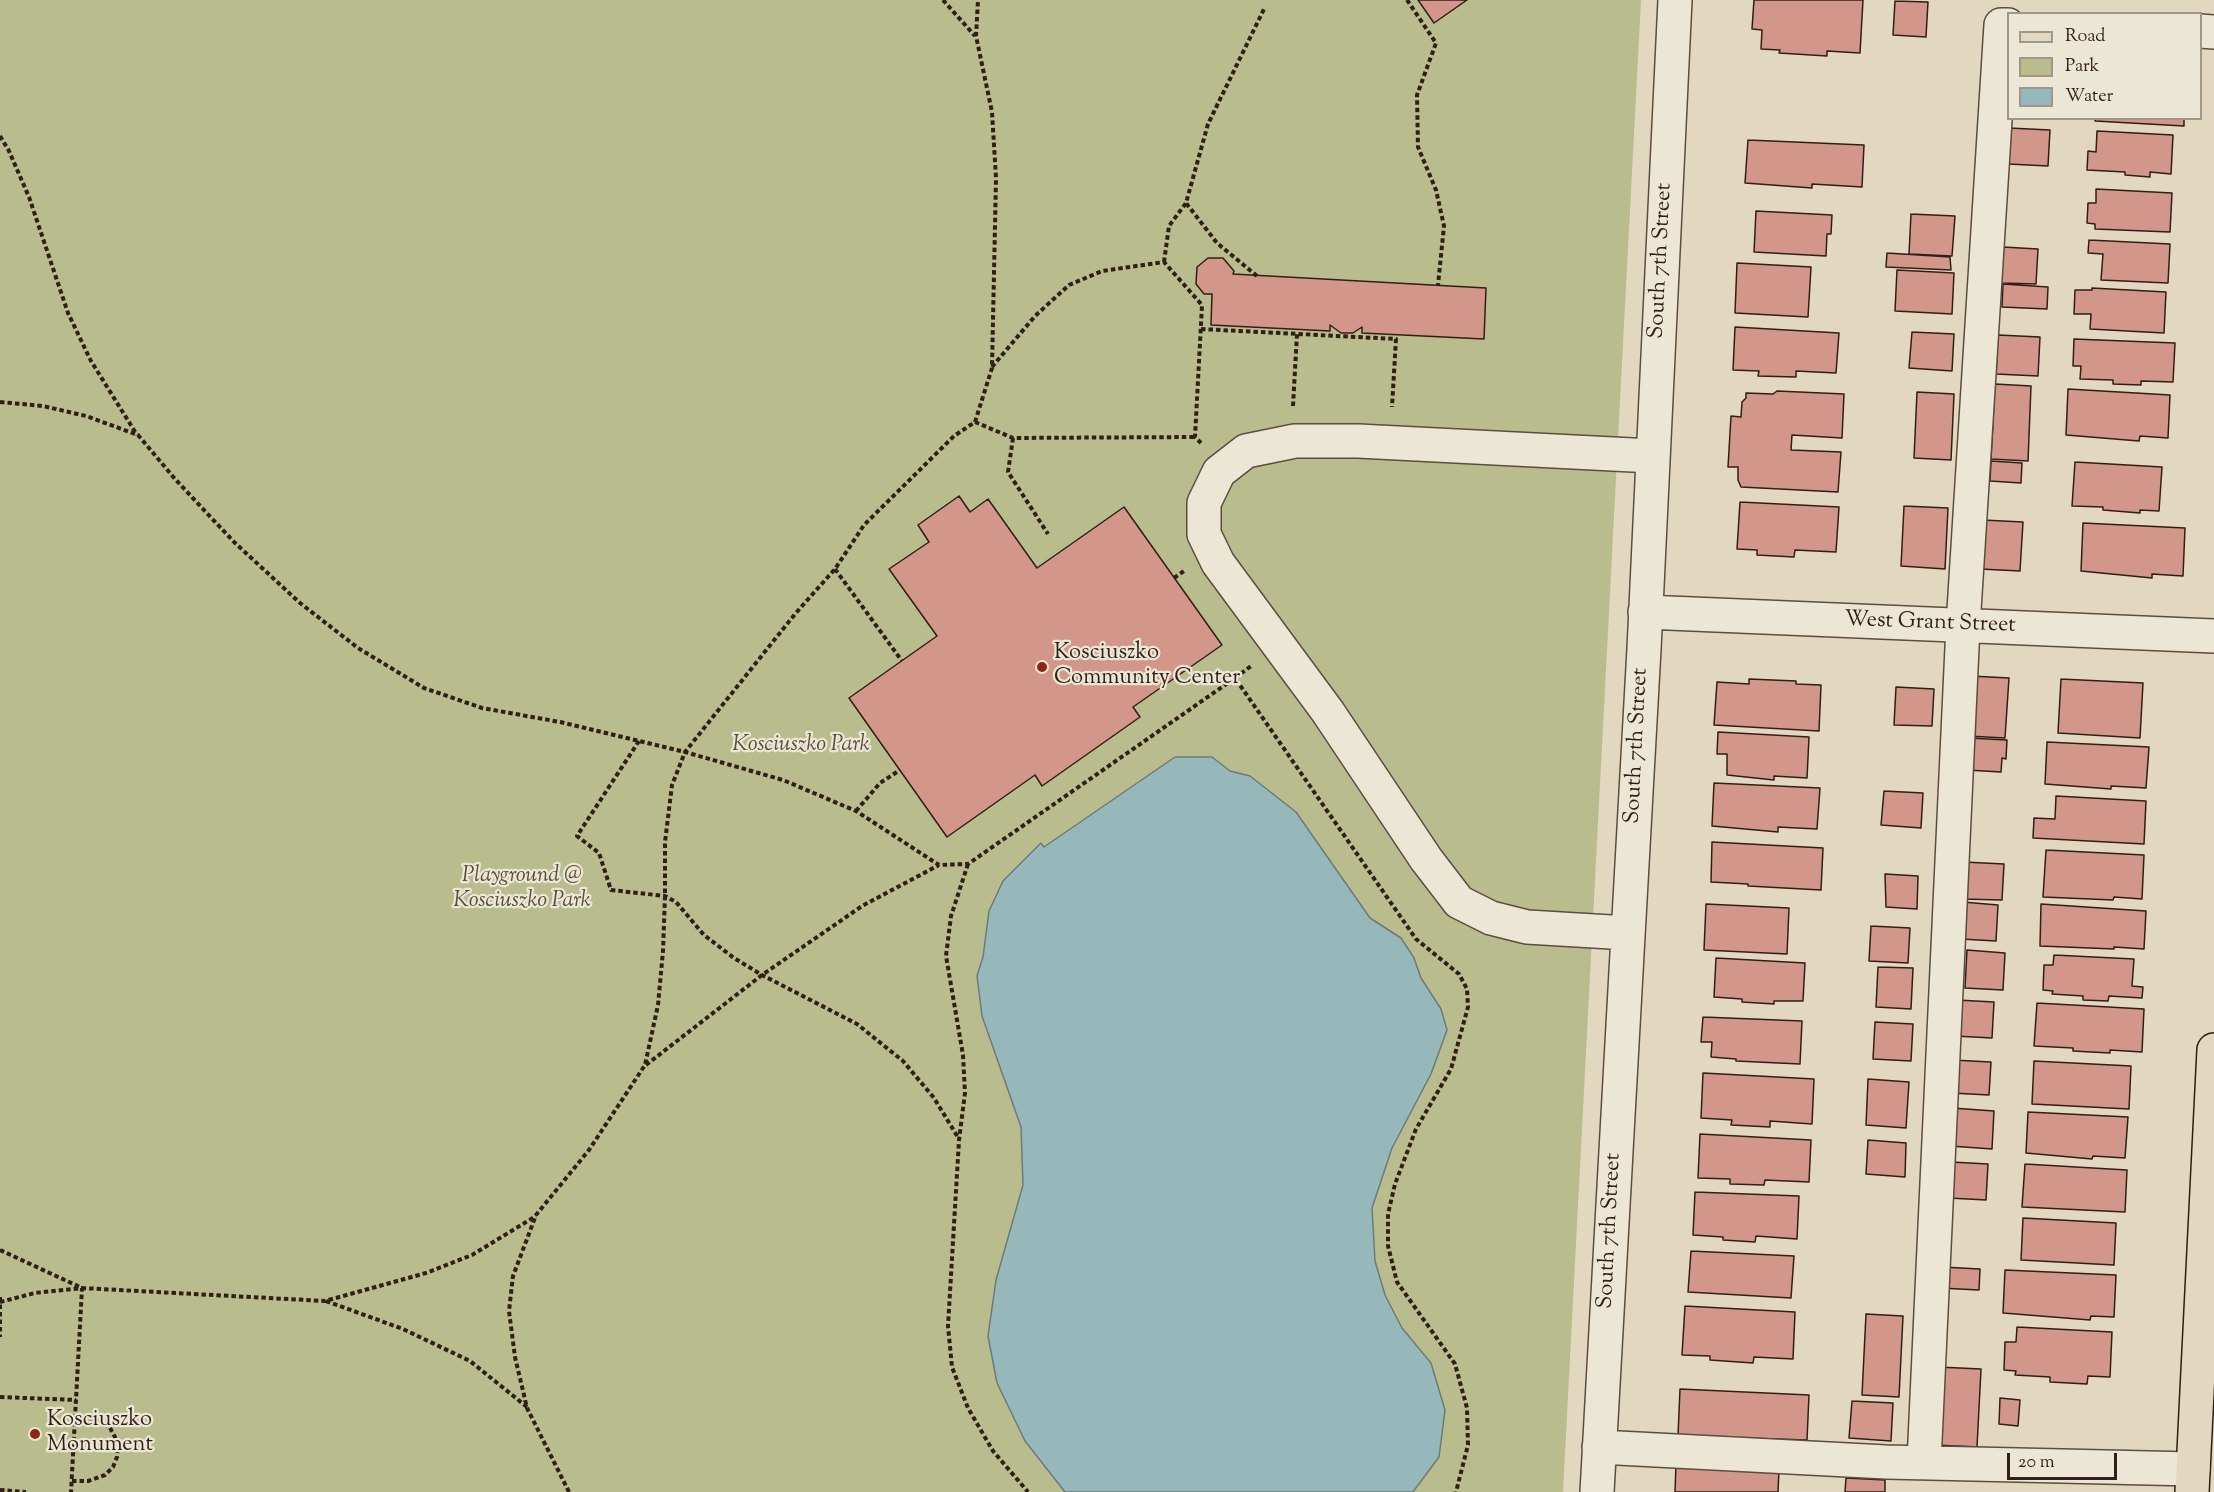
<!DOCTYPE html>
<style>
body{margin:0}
#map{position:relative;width:2214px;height:1492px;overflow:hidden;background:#e2d8bf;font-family:"Sorts Mill Goudy",serif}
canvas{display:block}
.legend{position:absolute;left:2007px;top:12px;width:195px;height:108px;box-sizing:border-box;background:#ece6d5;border:2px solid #a19689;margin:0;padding:8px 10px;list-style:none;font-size:18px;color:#311e16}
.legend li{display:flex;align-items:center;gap:12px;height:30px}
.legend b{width:30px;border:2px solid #a19689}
.scale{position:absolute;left:2007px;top:1453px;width:110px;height:27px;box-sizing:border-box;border:3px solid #311e16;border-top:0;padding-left:8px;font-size:18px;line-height:21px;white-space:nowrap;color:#311e16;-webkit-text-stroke:4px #ece6d5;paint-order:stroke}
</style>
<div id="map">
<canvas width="2214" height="1492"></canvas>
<ul class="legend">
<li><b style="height:8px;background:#e2d8bf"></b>Road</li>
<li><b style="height:16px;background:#b9bd8e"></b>Park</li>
<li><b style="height:16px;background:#97b8ba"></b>Water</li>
</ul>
<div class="scale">20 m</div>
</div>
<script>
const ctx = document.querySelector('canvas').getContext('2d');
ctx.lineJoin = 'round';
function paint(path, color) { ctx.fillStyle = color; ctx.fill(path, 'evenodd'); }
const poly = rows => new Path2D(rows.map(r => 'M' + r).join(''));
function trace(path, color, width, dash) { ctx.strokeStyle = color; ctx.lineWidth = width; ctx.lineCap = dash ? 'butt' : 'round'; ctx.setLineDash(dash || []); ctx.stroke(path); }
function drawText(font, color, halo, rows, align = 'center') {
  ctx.font = font + ' "Sorts Mill Goudy",serif'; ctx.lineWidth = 4.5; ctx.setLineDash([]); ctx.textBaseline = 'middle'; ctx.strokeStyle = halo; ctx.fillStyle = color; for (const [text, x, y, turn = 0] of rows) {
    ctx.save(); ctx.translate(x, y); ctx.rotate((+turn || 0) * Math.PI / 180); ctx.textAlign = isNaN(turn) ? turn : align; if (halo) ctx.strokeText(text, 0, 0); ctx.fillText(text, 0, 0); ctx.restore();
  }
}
paint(poly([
 [0,0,1641,0,1563,1492,0,1492]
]), '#b9bd8e');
const water = poly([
 [1175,757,1212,757,1230,771,1250,776,1296,812,1370,918,1401,938,1414,958,1421,978,1441,1009,1447,1030,1431,1074,1392,1148,1372,1208,1375,1261,1385,1295,1402,1328,1431,1363,1445,1410,1439,1457,1413,1492,1065,1492,1025,1441,997,1383,988,1336,996,1280,1023,1185,1021,1127,982,1016,977,976,983,957,989,911,1003,881,1041,843,1044,847,1175,757]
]);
paint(water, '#97b8ba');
trace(water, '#6e7a78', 1.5);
const building = poly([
 [1418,0,1467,0,1434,23,1418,0],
 [1754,0,1863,0,1860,53,1827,51,1827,56,1779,53,1780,50,1761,49,1762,30,1752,29,1754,0],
 [1895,1,1928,2,1926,37,1893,35,1895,1],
 [2096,118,2184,118,2184,126,2095,121,2096,118],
 [2009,128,2050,130,2048,166,2008,164,2009,128],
 [2097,131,2173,135,2171,174,2150,172,2150,177,2125,175,2125,172,2087,170,2088,151,2096,152,2097,131],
 [1748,140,1864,145,1862,187,1812,184,1812,188,1745,183,1748,140],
 [2096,189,2172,193,2170,232,2095,229,2095,224,2087,223,2088,203,2096,203,2096,189],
 [1756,211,1832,215,1831,234,1827,234,1826,256,1754,252,1756,211],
 [1911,214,1955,216,1952,256,1909,254,1911,214],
 [2089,240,2170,244,2168,283,2101,280,2103,254,2088,253,2089,240],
 [2003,247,2038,249,2036,284,2001,283,2003,247],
 [1887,253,1950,257,1951,270,1886,267,1887,253],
 [1208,258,1223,258,1234,271,1233,274,1486,288,1484,339,1362,333,1362,327,1353,333,1341,333,1330,325,1330,331,1211,325,1212,294,1204,294,1196,284,1197,267,1208,258],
 [1737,263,1811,267,1808,317,1735,313,1737,263],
 [1897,270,1954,273,1952,314,1895,311,1897,270],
 [2003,284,2048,287,2047,309,2002,307,2003,284],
 [2092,288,2166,292,2164,333,2090,329,2091,314,2074,314,2075,290,2092,290,2092,288],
 [1735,327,1839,333,1836,373,1796,371,1796,377,1758,376,1759,371,1733,370,1735,327],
 [1912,332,1954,334,1952,371,1909,368,1912,332],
 [1998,335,2040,337,2038,376,1996,374,1998,335],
 [2074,339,2175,343,2173,382,2141,381,2141,385,2113,384,2113,380,2080,379,2081,366,2073,366,2074,339],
 [1995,384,2031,386,2028,461,1991,459,1995,384],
 [2068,389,2170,395,2168,438,2140,436,2139,441,2066,435,2068,389],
 [1777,391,1844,394,1842,438,1792,435,1791,450,1841,452,1838,492,1741,487,1738,480,1738,467,1728,467,1731,416,1741,417,1742,402,1746,398,1746,393,1773,394,1777,391],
 [1917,392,1954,394,1951,460,1914,458,1917,392],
 [1991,461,2022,463,2021,483,1990,481,1991,461],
 [2075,462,2162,467,2159,511,2140,510,2140,513,2103,510,2103,507,2072,506,2075,462],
 [959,496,970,512,988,499,1037,568,1124,507,1222,645,1133,707,1140,717,1042,786,1035,775,947,837,849,698,937,636,889,569,929,542,918,525,959,496],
 [1740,502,1839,507,1836,552,1795,550,1794,557,1757,555,1757,550,1737,549,1740,502],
 [1904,506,1948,508,1945,569,1901,566,1904,506],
 [1983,520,2023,522,2020,571,1980,569,1983,520],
 [2083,523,2185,528,2183,576,2152,574,2152,578,2081,571,2083,523],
 [1971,676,2009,678,2005,738,1967,736,1971,676],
 [1749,679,1796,681,1796,684,1821,685,1819,731,1714,725,1717,682,1749,684,1749,679],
 [2061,679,2143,683,2140,738,2058,733,2061,679],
 [1896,687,1934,689,1932,726,1894,725,1896,687],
 [1718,732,1809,737,1807,778,1774,776,1774,780,1727,775,1727,754,1717,754,1718,732],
 [1969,738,2007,740,2006,759,2002,758,2001,772,1967,770,1969,738],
 [2047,742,2149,747,2146,788,2111,786,2111,789,2045,784,2047,742],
 [1714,783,1820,788,1817,829,1778,827,1778,832,1712,826,1714,783],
 [1884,791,1923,793,1921,828,1881,825,1884,791],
 [2056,796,2146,801,2144,844,2033,838,2034,818,2055,819,2056,796],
 [1712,842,1823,848,1821,890,1748,886,1748,884,1711,882,1712,842],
 [2046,850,2144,855,2142,899,2114,897,2113,900,2043,897,2046,850],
 [1964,862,2004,864,2002,900,1962,899,1964,862],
 [1885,874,1918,876,1917,909,1886,907,1885,874],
 [1963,902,1998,905,1996,941,1961,939,1963,902],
 [1706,904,1789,908,1787,954,1704,950,1706,904],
 [2041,904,2146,911,2144,949,2114,947,2114,949,2040,946,2041,904],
 [1871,926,1910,928,1908,963,1869,961,1871,926],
 [1967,950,2005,953,2003,990,1965,988,1967,950],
 [2054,955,2134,959,2132,986,2143,987,2142,998,2109,996,2108,1001,2083,1000,2083,996,2052,994,2053,991,2043,990,2044,965,2053,965,2054,955],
 [1716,958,1805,963,1803,1001,1774,1001,1774,1004,1742,1002,1742,999,1714,997,1716,958],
 [1878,967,1913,968,1911,1009,1876,1007,1878,967],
 [1957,1000,1994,1002,1992,1038,1955,1036,1957,1000],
 [2037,1003,2144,1009,2142,1052,2110,1050,2110,1053,2073,1051,2073,1048,2034,1046,2037,1003],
 [1703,1017,1802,1021,1800,1064,1736,1061,1736,1059,1711,1057,1712,1042,1701,1042,1703,1017],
 [1875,1022,1913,1024,1911,1061,1873,1059,1875,1022],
 [1952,1060,1991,1062,1989,1095,1951,1093,1952,1060],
 [2034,1061,2131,1066,2129,1109,2032,1104,2034,1061],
 [1703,1073,1814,1079,1812,1124,1770,1121,1770,1127,1731,1125,1732,1120,1701,1118,1703,1073],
 [1868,1079,1909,1082,1906,1128,1866,1125,1868,1079],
 [1952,1108,1994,1111,1992,1149,1950,1146,1952,1108],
 [2028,1112,2128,1117,2125,1158,2093,1156,2092,1159,2026,1153,2028,1112],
 [1700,1134,1811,1140,1809,1182,1765,1180,1764,1185,1730,1184,1730,1179,1698,1178,1700,1134],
 [1868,1140,1906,1143,1905,1177,1866,1174,1868,1140],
 [1951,1162,1988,1164,1986,1200,1949,1198,1951,1162],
 [2025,1164,2127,1170,2125,1212,2022,1207,2025,1164],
 [1695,1192,1799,1196,1797,1239,1756,1236,1755,1242,1723,1240,1723,1237,1693,1235,1695,1192],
 [2023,1218,2116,1223,2114,1265,2021,1260,2023,1218],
 [1691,1251,1794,1256,1791,1298,1688,1292,1691,1251],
 [1942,1267,1980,1269,1979,1290,1940,1288,1942,1267],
 [2005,1270,2116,1275,2114,1317,2091,1316,2090,1320,2003,1313,2005,1270],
 [1685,1306,1795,1312,1793,1359,1754,1357,1753,1363,1710,1360,1710,1356,1682,1355,1685,1306],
 [1866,1314,1903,1316,1899,1397,1862,1395,1866,1314],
 [2017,1327,2112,1332,2110,1377,2088,1376,2087,1384,2050,1382,2050,1377,2015,1375,2016,1371,2004,1370,2005,1342,2016,1342,2017,1327],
 [1938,1367,1981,1369,1977,1447,1934,1445,1938,1367],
 [1680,1389,1809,1395,1807,1440,1744,1438,1743,1443,1678,1436,1680,1389],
 [2000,1398,2020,1400,2018,1426,1999,1424,2000,1398],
 [1852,1401,1893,1403,1891,1441,1849,1438,1852,1401],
 [1676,1464,1779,1469,1778,1492,1675,1492,1676,1464],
 [1846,1478,1885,1480,1885,1492,1845,1492,1846,1478]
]);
paint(building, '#d2968a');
trace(building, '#311e16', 1.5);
const minor = poly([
 [2200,31,2214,32],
 [1645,612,2214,636],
 [1628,933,1527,927,1491,918,1459,902,1426,859,1328,712,1218,563,1204,534,1204,503,1219,472,1246,451,1295,441,1358,441,1652,456],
 [1599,1447,1886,1462,2193,1469],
 [1924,1462,1963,626,2001,25,2008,25],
 [1597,1492,1644,649,1675,0]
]);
const major = poly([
 [2192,1492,2214,1050]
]);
trace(minor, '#5d4c40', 36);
trace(major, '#311e16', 36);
trace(poly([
 [943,0,975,36],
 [1407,0,1436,43,1417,95,1418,147,1436,190,1444,226,1438,285],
 [0,136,9,151,29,197,68,313,91,361,137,435],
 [1164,262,1169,226,1186,203],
 [1257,276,1217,243,1186,203,1208,124,1264,9],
 [1201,329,1396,339,1392,407],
 [992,367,1035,316,1069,285,1102,271,1164,262,1202,305,1195,437,1201,443],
 [0,402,43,406,86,416,138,435,175,479,234,542,300,603,358,648,424,688,482,708,560,722,685,752,783,780,856,811,939,865,968,864,1235,678,1416,939,1459,974,1467,989,1468,1007,1451,1069,1416,1129,1395,1184,1388,1214,1388,1246,1397,1282,1455,1364,1467,1408,1468,1445,1456,1492],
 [1293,406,1297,334],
 [975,422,1013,438,1195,437],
 [1013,438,1008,472,1048,534],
 [835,569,902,661],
 [1174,578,1184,571],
 [1235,678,1251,666],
 [639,741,577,836,599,853,611,890,665,896,676,902,704,935,734,958,762,975,857,1024,903,1061,934,1098,959,1139],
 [856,811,880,783,900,770],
 [968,864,951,916,946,956,963,1055,965,1093,959,1140,948,1326,952,1367,968,1408,993,1451,1028,1492],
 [646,1065,762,975,862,906,939,865],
 [0,1250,82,1288,325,1301,426,1273,472,1255,536,1216],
 [0,1297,0,1337],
 [326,1301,403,1329,470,1361,527,1407],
 [0,1302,35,1293,82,1288,71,1492],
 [0,1397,76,1400],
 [72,1481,88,1481,105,1475,113,1467,117,1457,118,1447,115,1437,110,1428,102,1422,90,1418,75,1417],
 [0,1490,26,1492],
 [569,1492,527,1408,515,1357,509,1311,513,1276,536,1215,589,1150,645,1065,658,1005,663,951,665,896,665,842,672,785,685,752,795,614,835,569,864,525,954,436,975,422,992,368,996,178,992,112,976,36,978,0]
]), '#311e16', 4, [4.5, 3]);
trace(minor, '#ece6d5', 33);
trace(major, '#e2d8bf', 33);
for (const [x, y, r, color] of [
 [1042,667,6,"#8f2418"],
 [35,1434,6,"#8f2418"]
]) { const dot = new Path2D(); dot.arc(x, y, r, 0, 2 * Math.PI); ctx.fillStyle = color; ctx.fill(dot); trace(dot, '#ece6d5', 2); }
drawText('22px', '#311e16', '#ece6d5', [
 ["South 7th Street",1662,261,-87],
 ["West Grant Street",1930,624,2],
 ["South 7th Street",1638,746,-87],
 ["South 7th Street",1611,1231,-87]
]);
drawText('22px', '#311e16', '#ece6d5', [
 ["Kosciuszko",1054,654],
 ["Community Center",1054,679],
 ["Kosciuszko",47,1421],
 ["Monument",47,1446]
], 'left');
drawText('italic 22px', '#5a4e3a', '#ece6d5', [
 ["Kosciuszko Park",801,746],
 ["Playground @",522,877],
 ["Kosciuszko Park",522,902]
]);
</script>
